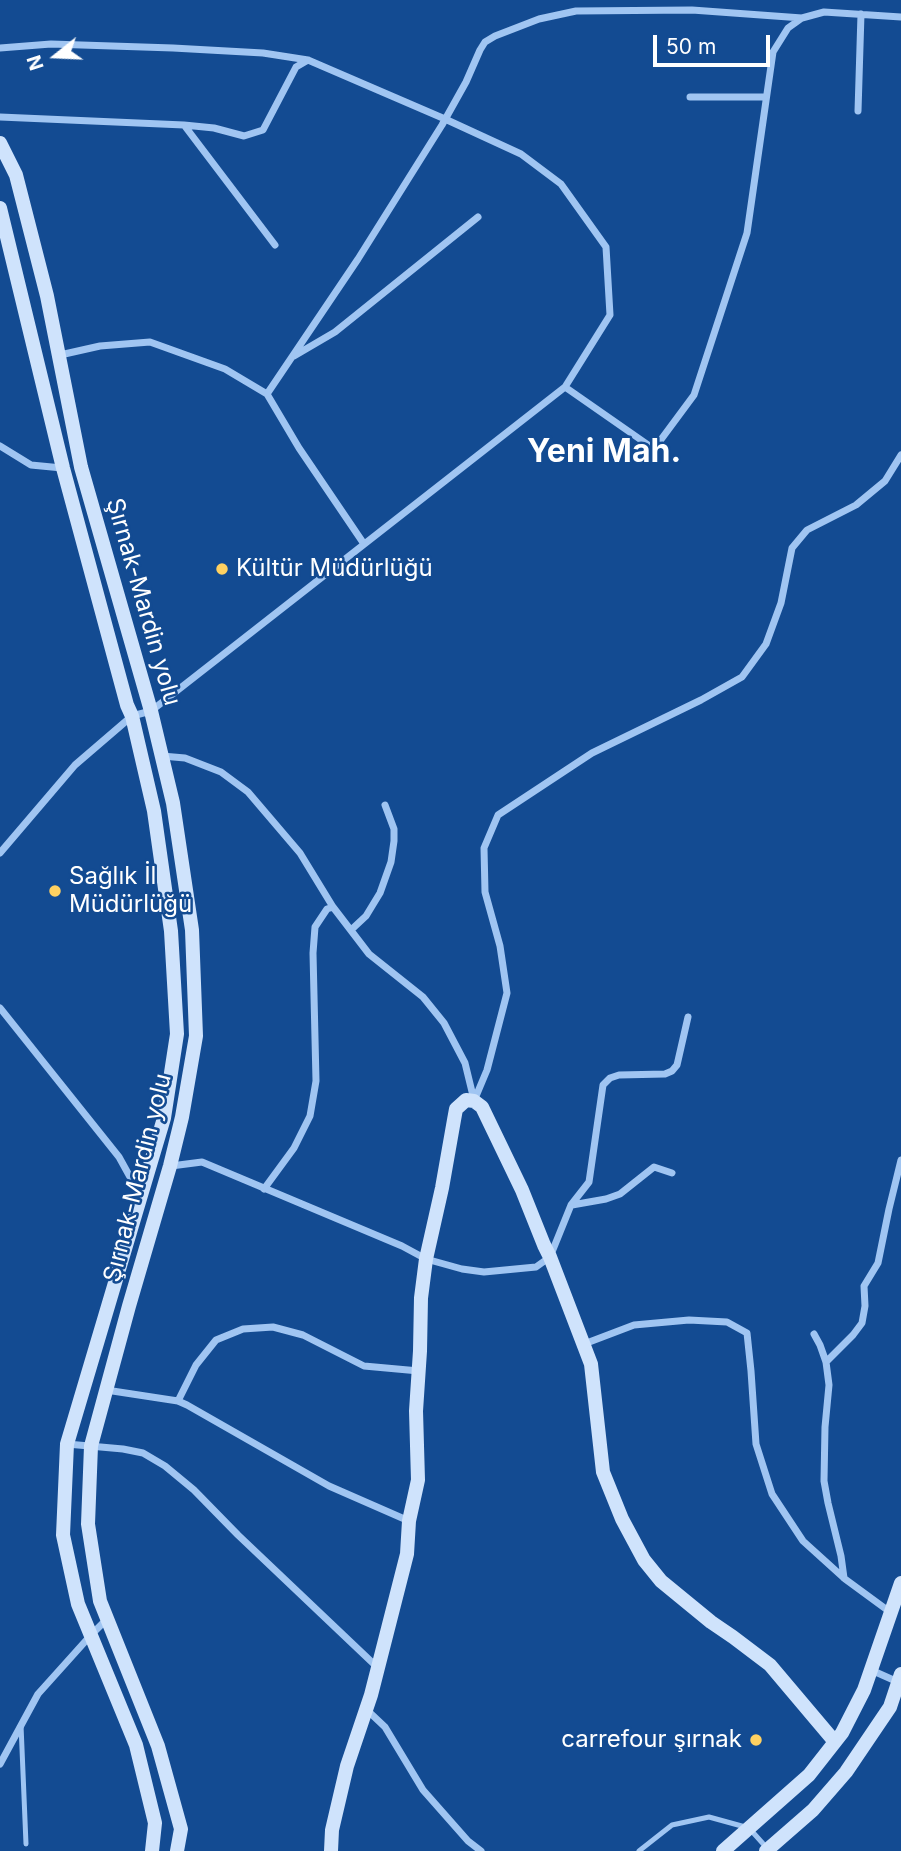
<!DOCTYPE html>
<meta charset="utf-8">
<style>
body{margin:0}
#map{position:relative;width:901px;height:1851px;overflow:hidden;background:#134b92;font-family:Inter,sans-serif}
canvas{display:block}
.north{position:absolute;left:21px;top:21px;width:70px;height:70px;-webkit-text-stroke:5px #134b92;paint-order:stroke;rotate:252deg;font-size:19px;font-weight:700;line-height:28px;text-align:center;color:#fff}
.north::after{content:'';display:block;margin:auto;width:24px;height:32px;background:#fff;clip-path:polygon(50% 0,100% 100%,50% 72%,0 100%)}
.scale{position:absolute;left:653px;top:35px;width:117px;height:32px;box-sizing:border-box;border:4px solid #fff;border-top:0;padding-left:9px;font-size:21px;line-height:24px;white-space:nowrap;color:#fff;-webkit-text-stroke:5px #134b92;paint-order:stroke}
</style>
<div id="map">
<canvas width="901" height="1851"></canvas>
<div class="north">N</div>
<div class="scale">50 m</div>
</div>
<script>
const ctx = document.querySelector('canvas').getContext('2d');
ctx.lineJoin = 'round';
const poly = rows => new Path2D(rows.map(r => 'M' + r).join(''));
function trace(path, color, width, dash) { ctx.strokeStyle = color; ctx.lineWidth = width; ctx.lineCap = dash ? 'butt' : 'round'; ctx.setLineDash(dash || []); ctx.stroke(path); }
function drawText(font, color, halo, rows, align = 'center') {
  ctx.font = font + ' Inter,sans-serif'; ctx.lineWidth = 5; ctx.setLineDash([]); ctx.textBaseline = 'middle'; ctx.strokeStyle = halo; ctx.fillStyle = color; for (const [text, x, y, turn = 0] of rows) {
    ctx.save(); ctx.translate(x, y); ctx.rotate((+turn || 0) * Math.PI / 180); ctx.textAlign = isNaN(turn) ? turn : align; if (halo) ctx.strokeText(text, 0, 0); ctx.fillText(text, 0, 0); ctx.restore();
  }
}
trace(poly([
 [21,1725,26,1844],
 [639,1851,672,1825,709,1817,749,1828,766,1847]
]), '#a0c5f2', 5);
trace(poly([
 [0,48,51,44,173,48,263,53,308,60],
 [690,97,766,97],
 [858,111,861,14],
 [0,117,184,125,275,245],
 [60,355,100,346,150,342,225,369,267,394,299,448,364,544],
 [294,356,335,332,478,217],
 [565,387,654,449,694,395,747,233,773,52,788,28,802,18,824,12,901,17],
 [267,394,358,259,442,125,466,82,480,50,485,42,495,36,539,19,576,11,692,10,802,18],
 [0,446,31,465,62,468],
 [162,756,185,758,221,772,248,792,300,853,333,907,369,954,423,997,444,1023,465,1063,474,1100],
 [0,853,75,765,132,716,151,711,565,387,610,315,606,247,561,184,521,154,445,119,308,60,296,67,263,130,244,136,214,128,184,125],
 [351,930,366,916,380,893,391,862,394,841,394,829,385,805],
 [0,1008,119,1157,140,1195],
 [474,1101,487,1070,507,993,500,946,485,892,484,848,498,815,592,753,701,700,742,677,766,644,781,603,792,548,807,530,856,505,885,481,901,455],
 [171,1166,202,1162,402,1246,426,1259,462,1269,484,1272,536,1267,550,1257,571,1205,589,1182,603,1085,610,1078,619,1075,665,1074,672,1071,677,1065,688,1017],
 [264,1189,294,1148,310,1116,316,1081,313,953,315,927,327,909,333,907],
 [572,1205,606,1199,620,1194,654,1167,672,1173],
 [814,1334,820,1345,826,1362,829,1385,825,1427,824,1481,828,1503,841,1556,844,1578],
 [584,1344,634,1325,689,1320,727,1322,747,1333,751,1371,756,1444,772,1494,803,1541,845,1579,890,1612],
 [826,1362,853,1335,862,1323,865,1306,864,1286,878,1263,889,1209,901,1160],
 [106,1390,178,1401,187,1405,329,1486,409,1521],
 [178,1401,196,1365,216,1340,243,1329,273,1327,303,1335,364,1366,419,1371],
 [67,1444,123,1449,143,1453,165,1466,194,1490,238,1535,377,1667],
 [871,1670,898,1682],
 [367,1710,385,1727,423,1790,468,1841,481,1851],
 [0,1764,38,1694,91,1635,107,1619]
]), '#a0c5f2', 7);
trace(poly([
 [0,143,16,175,47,296,81,467,151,711,173,803,192,930,196,1036,182,1117,170,1166,129,1306,91,1446,88,1524,100,1601,158,1746,181,1829,177,1851],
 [0,208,63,468,127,705,132,716,154,811,171,931,177,1034,164,1118,67,1444,63,1535,78,1604,136,1745,155,1823,152,1851],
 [331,1851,332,1830,347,1766,371,1695,407,1554,409,1521,418,1480,416,1411,420,1351,421,1298,426,1259,442,1188,454,1120,456,1109,466,1100,474,1101,482,1107,522,1190,544,1245,550,1257,591,1364,603,1472,622,1519,644,1560,661,1581,711,1622,733,1637,770,1665,835,1742],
 [723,1851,809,1775,842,1733,864,1690,901,1583],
 [766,1851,813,1810,846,1772,890,1707,901,1674]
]), '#cfe3fc', 14);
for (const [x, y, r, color] of [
 [222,569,7,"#ffd161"],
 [55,891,7,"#ffd161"],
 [756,1740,7,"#ffd161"]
]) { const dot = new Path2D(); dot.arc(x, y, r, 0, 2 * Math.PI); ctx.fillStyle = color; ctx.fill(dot); trace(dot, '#134b92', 2.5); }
drawText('24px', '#fff', '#134b92', [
 ["Kültür Müdürlüğü",236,569],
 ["Sağlık İl",69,877],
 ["Müdürlüğü",69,905],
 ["carrefour şırnak",742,1740,"right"]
], 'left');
drawText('24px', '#fff', '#134b92', [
 ["Şırnak-Mardin yolu",143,602,74],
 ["Şırnak-Mardin yolu",138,1178,-76]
]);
drawText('bold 32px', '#fff', '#134b92', [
 ["Yeni Mah.",604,452]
]);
</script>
